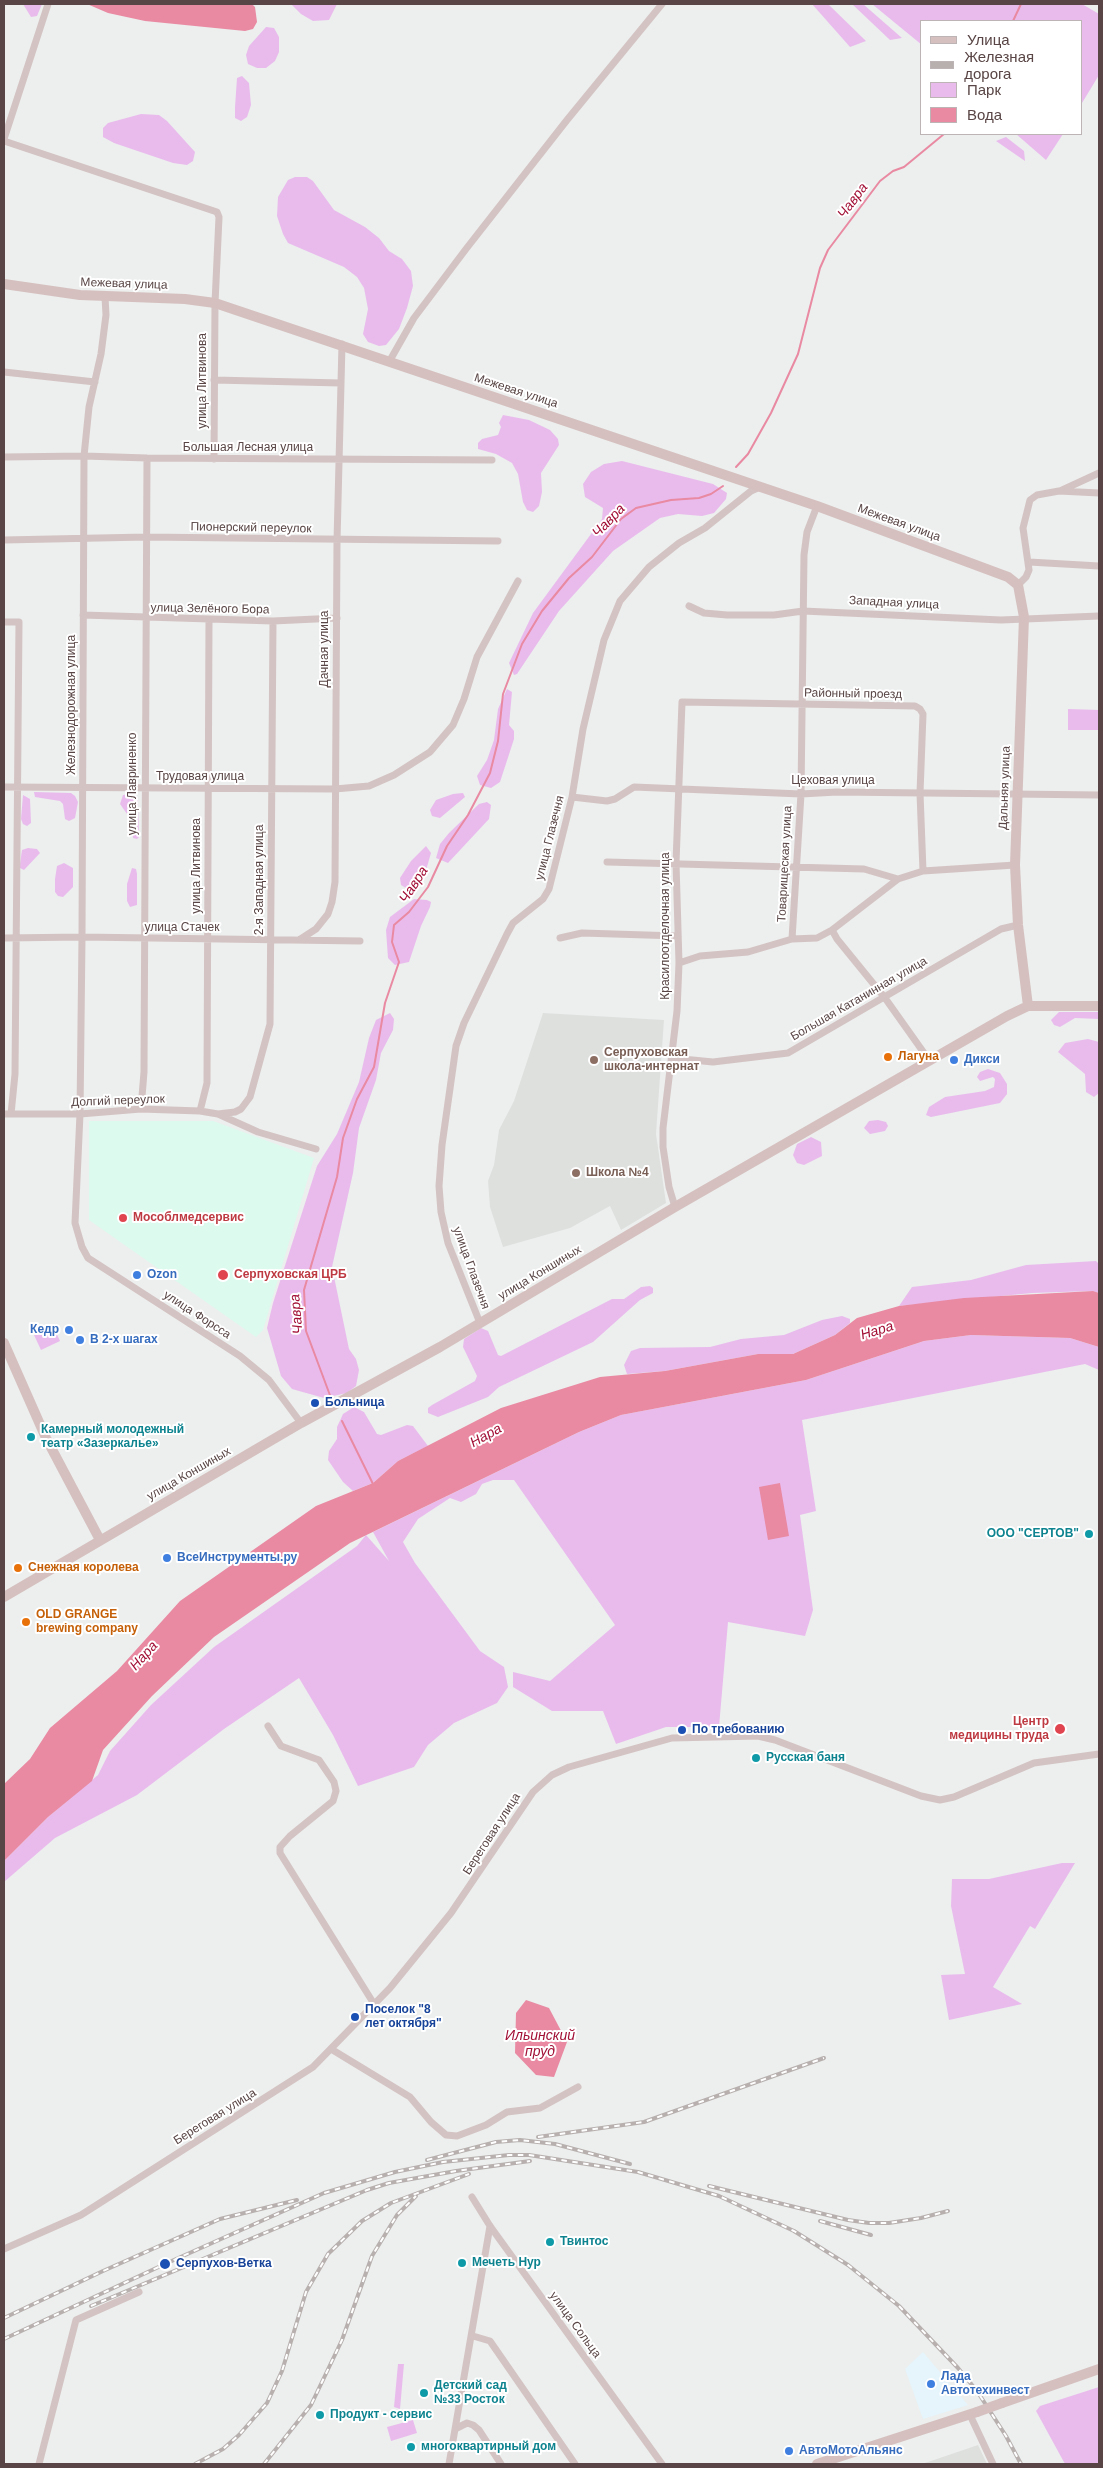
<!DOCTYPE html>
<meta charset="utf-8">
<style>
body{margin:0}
#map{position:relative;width:1103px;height:2468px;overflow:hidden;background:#ecefee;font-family:Helvetica,sans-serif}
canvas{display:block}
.frame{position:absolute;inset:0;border:5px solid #594545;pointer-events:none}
.legend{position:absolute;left:920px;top:20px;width:162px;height:115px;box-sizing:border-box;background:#fff;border:1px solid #bdb5b5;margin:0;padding:6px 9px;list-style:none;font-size:15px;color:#594545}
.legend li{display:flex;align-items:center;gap:10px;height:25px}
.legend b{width:25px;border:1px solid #bdb5b5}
</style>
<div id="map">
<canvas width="1103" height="2468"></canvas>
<div class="frame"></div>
<ul class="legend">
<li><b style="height:6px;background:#d5c0bf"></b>Улица</li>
<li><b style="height:6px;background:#b7b0af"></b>Железная дорога</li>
<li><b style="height:14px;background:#e9bbed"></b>Парк</li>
<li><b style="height:14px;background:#e989a2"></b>Вода</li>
</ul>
</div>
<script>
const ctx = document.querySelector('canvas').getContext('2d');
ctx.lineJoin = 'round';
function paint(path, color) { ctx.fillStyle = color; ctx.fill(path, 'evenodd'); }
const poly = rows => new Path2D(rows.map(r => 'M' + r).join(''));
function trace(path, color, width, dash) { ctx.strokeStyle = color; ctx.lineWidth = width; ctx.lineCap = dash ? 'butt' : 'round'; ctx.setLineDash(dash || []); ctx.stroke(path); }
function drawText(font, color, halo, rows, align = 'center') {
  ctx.font = font + ' Helvetica,sans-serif'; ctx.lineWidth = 4; ctx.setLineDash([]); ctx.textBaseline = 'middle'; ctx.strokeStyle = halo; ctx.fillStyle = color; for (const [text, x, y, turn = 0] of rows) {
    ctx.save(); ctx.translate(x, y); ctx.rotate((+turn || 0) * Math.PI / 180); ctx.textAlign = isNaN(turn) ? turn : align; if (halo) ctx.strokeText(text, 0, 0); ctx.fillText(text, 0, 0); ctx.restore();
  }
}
paint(poly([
 [923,2352,968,2405,923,2419,905,2369]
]), '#e5f5fb');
paint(poly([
 [543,1013,664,1020,656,1134,666,1203,621,1230,610,1206,570,1228,503,1247,490,1207,488,1181,494,1165,499,1130,514,1101],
 [978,2445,987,2464,921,2464,928,2462]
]), '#dee0de');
paint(poly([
 [89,1121,213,1121,314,1158,263,1330,256,1337,89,1220]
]), '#dcfaee');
paint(poly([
 [23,4,42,4,37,16,31,17],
 [291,4,337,4,329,20,313,21,301,14],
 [812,4,828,4,866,41,850,47],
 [852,4,863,4,902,38,890,40],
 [872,4,1082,4,1099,14,1099,75,1082,103,1082,21,922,21,922,45],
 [266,27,274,28,279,37,279,52,275,61,266,68,257,68,248,64,246,55,249,46],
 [242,76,249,83,251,105,247,117,241,121,235,118,235,107,237,78],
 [141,114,159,115,167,121,195,152,193,161,187,165,173,163,114,143,103,137,103,128,108,123],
 [1016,134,1063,134,1046,160],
 [1006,137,1024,151,1025,161,996,141],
 [295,177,307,177,313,181,334,210,365,227,379,238,389,251,402,259,411,271,413,286,407,308,399,329,386,345,379,346,368,342,363,334,368,309,364,288,357,277,344,267,288,243,283,234,277,216,278,197,288,180],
 [503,415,529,420,550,430,558,439,559,445,541,473,542,492,539,506,533,512,527,510,523,502,518,474,512,463,496,454,478,449,478,443,482,439,498,435,501,427,499,423],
 [622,461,713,484,727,493,726,499,714,513,702,516,678,514,660,518,613,551,559,611,517,674,514,675,509,663,533,613,602,519,603,508,585,497,583,484,591,472,604,464],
 [507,689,512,692,509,725,514,731,514,739,500,782,491,788,480,785,477,776,487,760,494,740,498,709],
 [1068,709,1099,710,1099,730,1068,730],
 [34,792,71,793,75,796,78,802,75,818,69,821,65,819,63,804,60,801,35,797],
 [463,793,465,797,440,818,432,816,430,810,436,800,453,794],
 [130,794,137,798,138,804,139,837,137,839,133,838,132,821,120,804,123,795],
 [23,795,30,799,31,823,27,826,23,824,21,819],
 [487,802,491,805,489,819,448,863,436,858,440,844,449,833,479,804],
 [426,846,431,853,424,877,420,884,409,890,401,885,400,878,411,861],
 [28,848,37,849,40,853,24,870,20,868,20,864,22,850],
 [64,863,73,868,73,887,63,897,58,896,55,892,55,879,57,866],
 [132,868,136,869,137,874,137,905,130,907,127,901,127,884],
 [414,899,427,900,431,902,430,907,421,926,409,962,395,965,388,958,386,930,390,917],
 [1059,1012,1099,1012,1099,1019,1075,1018,1060,1027,1054,1025,1051,1020],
 [390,1013,394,1019,393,1030,381,1053,376,1080,359,1128,353,1173,332,1267,349,1349,356,1359,359,1370,356,1386,347,1393,324,1398,292,1389,281,1376,267,1328,273,1303,317,1166,337,1134,359,1082,369,1038,376,1020],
 [1088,1039,1099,1042,1099,1093,1094,1097,1086,1092,1085,1074,1058,1052,1065,1043],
 [988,1069,1000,1073,1007,1084,1007,1094,1000,1103,931,1117,926,1115,929,1107,945,1097,985,1091,994,1087,995,1079,993,1077,980,1081,977,1077,980,1072],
 [878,1120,886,1122,888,1126,885,1131,870,1134,864,1128,869,1121],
 [811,1137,821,1142,822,1156,804,1165,797,1163,793,1155,797,1144],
 [1096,1261,1099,1264,1099,1293,1092,1291,1032,1293,899,1306,912,1287,971,1280,1026,1265],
 [650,1286,653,1288,653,1293,640,1300,593,1342,499,1387,488,1397,438,1417,428,1413,428,1408,432,1405,475,1381,477,1376,463,1347,464,1339,481,1328,488,1331,498,1355,501,1356,612,1299,624,1299,641,1287],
 [842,1316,850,1319,850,1323,835,1335,793,1354,758,1354,665,1371,627,1374,624,1365,631,1351,640,1348,710,1347,741,1339,784,1335,822,1320],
 [53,1326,60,1341,41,1350,34,1335],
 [971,1335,1070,1338,1099,1347,1099,1370,1085,1364,802,1420,816,1511,800,1515,813,1610,805,1636,728,1622,719,1727,666,1727,616,1744,603,1711,552,1711,513,1687,513,1672,550,1681,615,1625,514,1480,493,1480,482,1484,476,1494,461,1502,450,1498,418,1519,403,1542,415,1563,480,1651,504,1667,508,1687,497,1703,454,1723,428,1745,414,1767,358,1786,333,1735,299,1678,224,1729,137,1795,55,1838,4,1882,4,1861,48,1817,98,1775,110,1751,151,1705,214,1647,357,1546,366,1535,389,1561,373,1532,579,1432,621,1415,806,1380,924,1341],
 [354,1407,364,1412,377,1434,381,1435,407,1425,413,1426,428,1446,398,1461,373,1483,353,1491,343,1482,328,1460,329,1451,337,1439,337,1427,343,1414],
 [1062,1863,1075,1863,1035,1929,1030,1926,993,1987,1022,2004,949,2020,941,1975,965,1974,951,1906,952,1879,989,1879],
 [398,2364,404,2364,400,2409,394,2407],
 [1099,2387,1099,2464,1065,2464,1036,2411,1040,2406],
 [413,2420,417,2433,391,2441,387,2427]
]), '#e9bbed');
paint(poly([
 [87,4,252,4,255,7,257,22,253,29,245,31,145,21,108,13],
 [1093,1291,1099,1293,1099,1347,1070,1338,971,1335,924,1341,806,1380,621,1415,579,1432,350,1543,214,1637,152,1696,103,1750,92,1781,48,1817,4,1861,4,1784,30,1759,50,1728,117,1671,180,1601,316,1506,373,1483,398,1461,501,1408,600,1377,665,1371,758,1354,793,1354,835,1335,857,1318,899,1306,964,1298],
 [780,1483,789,1536,768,1540,759,1487],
 [526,2000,549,2008,567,2042,554,2077,536,2075,515,2053,516,2013]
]), '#e989a2');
trace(poly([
 [1013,21,1021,4],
 [736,467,748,454,771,413,798,354,820,268,828,250,880,181,893,171,904,167,944,134],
 [331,1398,306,1331,304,1290,337,1177,343,1138,357,1099,374,1067,385,1003,399,962,392,942,394,925,409,912,428,887,447,846,468,815,490,773,498,741,503,694,522,644,542,611,569,578,592,557,621,519,636,508,671,500,699,498,711,494,723,486],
 [342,1421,373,1484]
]), '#e989a2', 2);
trace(poly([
 [4,139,48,4],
 [4,141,217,212,219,217,215,303,214,459],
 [105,297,106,315,101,354,89,407,84,456,82,937,80,1114,75,1223,82,1247,88,1258,240,1356,269,1380,301,1423],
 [389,362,414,318,466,249,567,120,662,4],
 [4,372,95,382],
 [214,380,341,383],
 [4,457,84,456,147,458,492,460],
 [1060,491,1099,473],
 [4,540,146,537,498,541],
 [1029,562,1099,566],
 [1018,585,1026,577,1029,570,1023,528,1030,500,1037,495,1059,491,1099,493],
 [689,606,704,613,727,615,774,615,803,611,1001,620,1099,616],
 [83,615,273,621,337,618],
 [4,622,19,622,15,1074,11,1114],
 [4,787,335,789,369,786,394,775,430,752,453,725,464,699,477,657,518,581],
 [572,797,607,801,615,799,634,787,801,794,837,792,1099,795],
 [607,862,864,869,898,879],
 [832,930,837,939,885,998,929,1060],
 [4,938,82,937,360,941],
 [560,938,582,933,678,936],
 [792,939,801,794,804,555,807,532,817,506],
 [299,940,316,929,328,914,332,902,335,882,337,541,342,344],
 [679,963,700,956,748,952,792,939,817,938,832,930,898,879,923,871,1015,865],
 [672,1058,713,1062,788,1053,1001,929,1018,925],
 [141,1109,144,1072,147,458],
 [200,1111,207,1083,209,619],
 [4,1114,80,1114,141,1109,200,1111,218,1114,258,1132,316,1149],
 [218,1114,235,1112,241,1109,250,1097,270,1024,273,621],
 [675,1207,669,1187,663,1147,663,1128,677,1011,679,963,676,863,682,702,915,706,920,709,923,714,920,793,923,871],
 [480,1323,448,1243,441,1212,439,1186,442,1145,456,1046,464,1023,507,934,513,923,543,899,549,889,572,797,583,729,604,640,620,601,649,567,679,543,705,528,751,491,760,487],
 [268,1726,281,1746,319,1760,334,1782,336,1791,333,1801,290,1836,280,1847,280,1853,374,2004],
 [331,2049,410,2097,431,2122,446,2135,457,2136,486,2125,507,2112,540,2108,578,2087],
 [472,2197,490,2226,662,2464],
 [4,2249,81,2215,313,2067,390,1988,451,1913,533,1792,552,1775,569,1767,672,1738,758,1736,775,1740,921,1796,940,1800,954,1797,1034,1763,1099,1754],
 [473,2336,490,2341,575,2464],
 [970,2415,993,2464],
 [457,2428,467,2423,473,2425,479,2430,501,2464],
 [39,2464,76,2320,139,2292],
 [449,2464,490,2226]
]), '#d4c3c3', 7);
trace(poly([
 [4,284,80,295,185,299,215,303,817,506,1008,577,1018,585,1024,617,1015,865,1018,925,1028,1006],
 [4,1343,46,1438,100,1540],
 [4,1597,301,1423,440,1347,675,1207,1007,1016,1028,1006,1099,1006],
 [1002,2403,1099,2369],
 [817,2464,977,2412]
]), '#d5c0bf', 10);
const rail = poly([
 [538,2137,644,2122,824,2058],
 [427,2160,496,2142,520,2140,555,2144,630,2164],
 [709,2186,848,2220,869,2223,889,2223,921,2218,948,2211],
 [820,2221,871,2235],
 [91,2306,367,2190,389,2183,456,2171,530,2161],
 [4,2318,103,2271,220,2219,297,2200],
 [4,2339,165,2264,324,2193,395,2172,443,2162,509,2155,529,2155,638,2172,719,2196,794,2231,848,2265,899,2306,958,2368,977,2391,1006,2436,1021,2464],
 [195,2464,223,2449,239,2435,267,2403,282,2371,306,2292,328,2254,362,2221,391,2203,469,2174],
 [264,2464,311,2405,342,2340,372,2256,397,2215,416,2196]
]);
trace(rail, '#b7b0af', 4);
trace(rail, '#fff', 2, [5.5]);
trace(poly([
 [977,2412,1002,2403]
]), '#d5c0bf', 10);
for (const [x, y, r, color] of [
 [888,1057,5,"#e8710a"],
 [594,1060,5,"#8d6e63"],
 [954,1060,5,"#3f7fe0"],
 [576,1173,5,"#8d6e63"],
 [123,1218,5,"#e0444e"],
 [137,1275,5,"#3f7fe0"],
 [223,1275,6,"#e0444e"],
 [69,1330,5,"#3f7fe0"],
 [80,1340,5,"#3f7fe0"],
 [315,1403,5,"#1a4fb4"],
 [31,1437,5,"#0f9aa8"],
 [1089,1534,5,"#0f9aa8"],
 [167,1558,5,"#3f7fe0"],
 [18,1568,5,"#e8710a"],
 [26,1622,5,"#e8710a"],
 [1060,1729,6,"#e0444e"],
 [682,1730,5,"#1a4fb4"],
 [756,1758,5,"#0f9aa8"],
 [355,2017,5,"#1a4fb4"],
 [550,2242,5,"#0f9aa8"],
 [462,2263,5,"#0f9aa8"],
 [165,2264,6,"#1a4fb4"],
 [931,2384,5,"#3f7fe0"],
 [424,2393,5,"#0f9aa8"],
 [320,2415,5,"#0f9aa8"],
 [411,2447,5,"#0f9aa8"],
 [789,2451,5,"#3f7fe0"]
]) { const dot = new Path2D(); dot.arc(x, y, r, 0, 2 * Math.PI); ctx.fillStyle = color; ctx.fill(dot); trace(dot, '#fff', 2); }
drawText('12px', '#594545', '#fff', [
 ["Межевая улица",124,284,2],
 ["улица Литвинова",203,381,-90],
 ["Межевая улица",516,391,18],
 ["Большая Лесная улица",248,448],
 ["Межевая улица",899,523,20],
 ["Пионерский переулок",251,528,1],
 ["Западная улица",894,603,3],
 ["улица Зелёного Бора",210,609,1],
 ["Дачная улица",325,649,-90],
 ["Районный проезд",853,694,1],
 ["Железнодорожная улица",72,705,-90],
 ["Трудовая улица",200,777],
 ["Цеховая улица",833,781],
 ["улица Лавриненко",133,784,-90],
 ["Дальняя улица",1005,788,-88],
 ["улица Глазечня",550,838,-76],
 ["Товарищеская улица",785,864,-87],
 ["улица Литвинова",197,866,-90],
 ["2-я Западная улица",260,880,-90],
 ["Красилоотделочная улица",666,926,-90],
 ["улица Стачек",182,928],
 ["Большая Катанинная улица",859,999,-30],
 ["Долгий переулок",118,1101,-2],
 ["улица Глазечня",471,1268,70],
 ["улица Коншиных",540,1273,-31],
 ["улица Форсса",197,1315,33],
 ["улица Коншиных",189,1474,-30],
 ["Береговая улица",492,1834,-57],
 ["Береговая улица",215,2117,-32],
 ["улица Сольца",575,2325,54]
]);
drawText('bold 12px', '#785e54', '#fff', [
 ["Серпуховская",604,1053],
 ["школа-интернат",604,1067],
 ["Школа №4",586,1173]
], 'left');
drawText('bold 12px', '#c56008', '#fff', [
 ["Лагуна",898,1057],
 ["Снежная королева",28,1568],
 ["OLD GRANGE",36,1615],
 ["brewing company",36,1629]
], 'left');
drawText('bold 12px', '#366cbe', '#fff', [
 ["Дикси",964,1060],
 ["Ozon",147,1275],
 ["Кедр",59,1330,"right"],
 ["В 2-х шагах",90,1340],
 ["ВсеИнструменты.ру",177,1558],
 ["Лада",941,2377],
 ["Автотехинвест",941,2391],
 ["АвтоМотоАльянс",799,2451]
], 'left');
drawText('bold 12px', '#be3a42', '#fff', [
 ["Мособлмедсервис",133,1218],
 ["Серпуховская ЦРБ",234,1275],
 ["Центр",1049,1722,"right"],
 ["медицины труда",1049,1736,"right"]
], 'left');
drawText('bold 12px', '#164399', '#fff', [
 ["Больница",325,1403],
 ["По требованию",692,1730],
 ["Поселок \"8",365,2010],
 ["лет октября\"",365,2024],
 ["Серпухов-Ветка",176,2264]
], 'left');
drawText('bold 12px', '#0d838f', '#fff', [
 ["Камерный молодежный",41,1430],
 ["театр «Зазеркалье»",41,1444],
 ["ООО \"СЕРТОВ\"",1079,1534,"right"],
 ["Русская баня",766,1758],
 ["Твинтос",560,2242],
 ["Мечеть Нур",472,2263],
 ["Детский сад",434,2386],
 ["№33 Росток",434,2400],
 ["Продукт - сервис",330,2415],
 ["многоквартирный дом",421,2447]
], 'left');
drawText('italic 14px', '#a21036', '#fff', [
 ["Чавра",853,201,-53],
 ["Чавра",609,521,-46],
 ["Чавра",414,885,-57],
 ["Чавра",297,1314,-95],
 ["Нара",877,1331,-17],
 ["Нара",486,1436,-29],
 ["Нара",144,1656,-48],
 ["Ильинский",540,2036],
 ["пруд",540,2052]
]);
</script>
